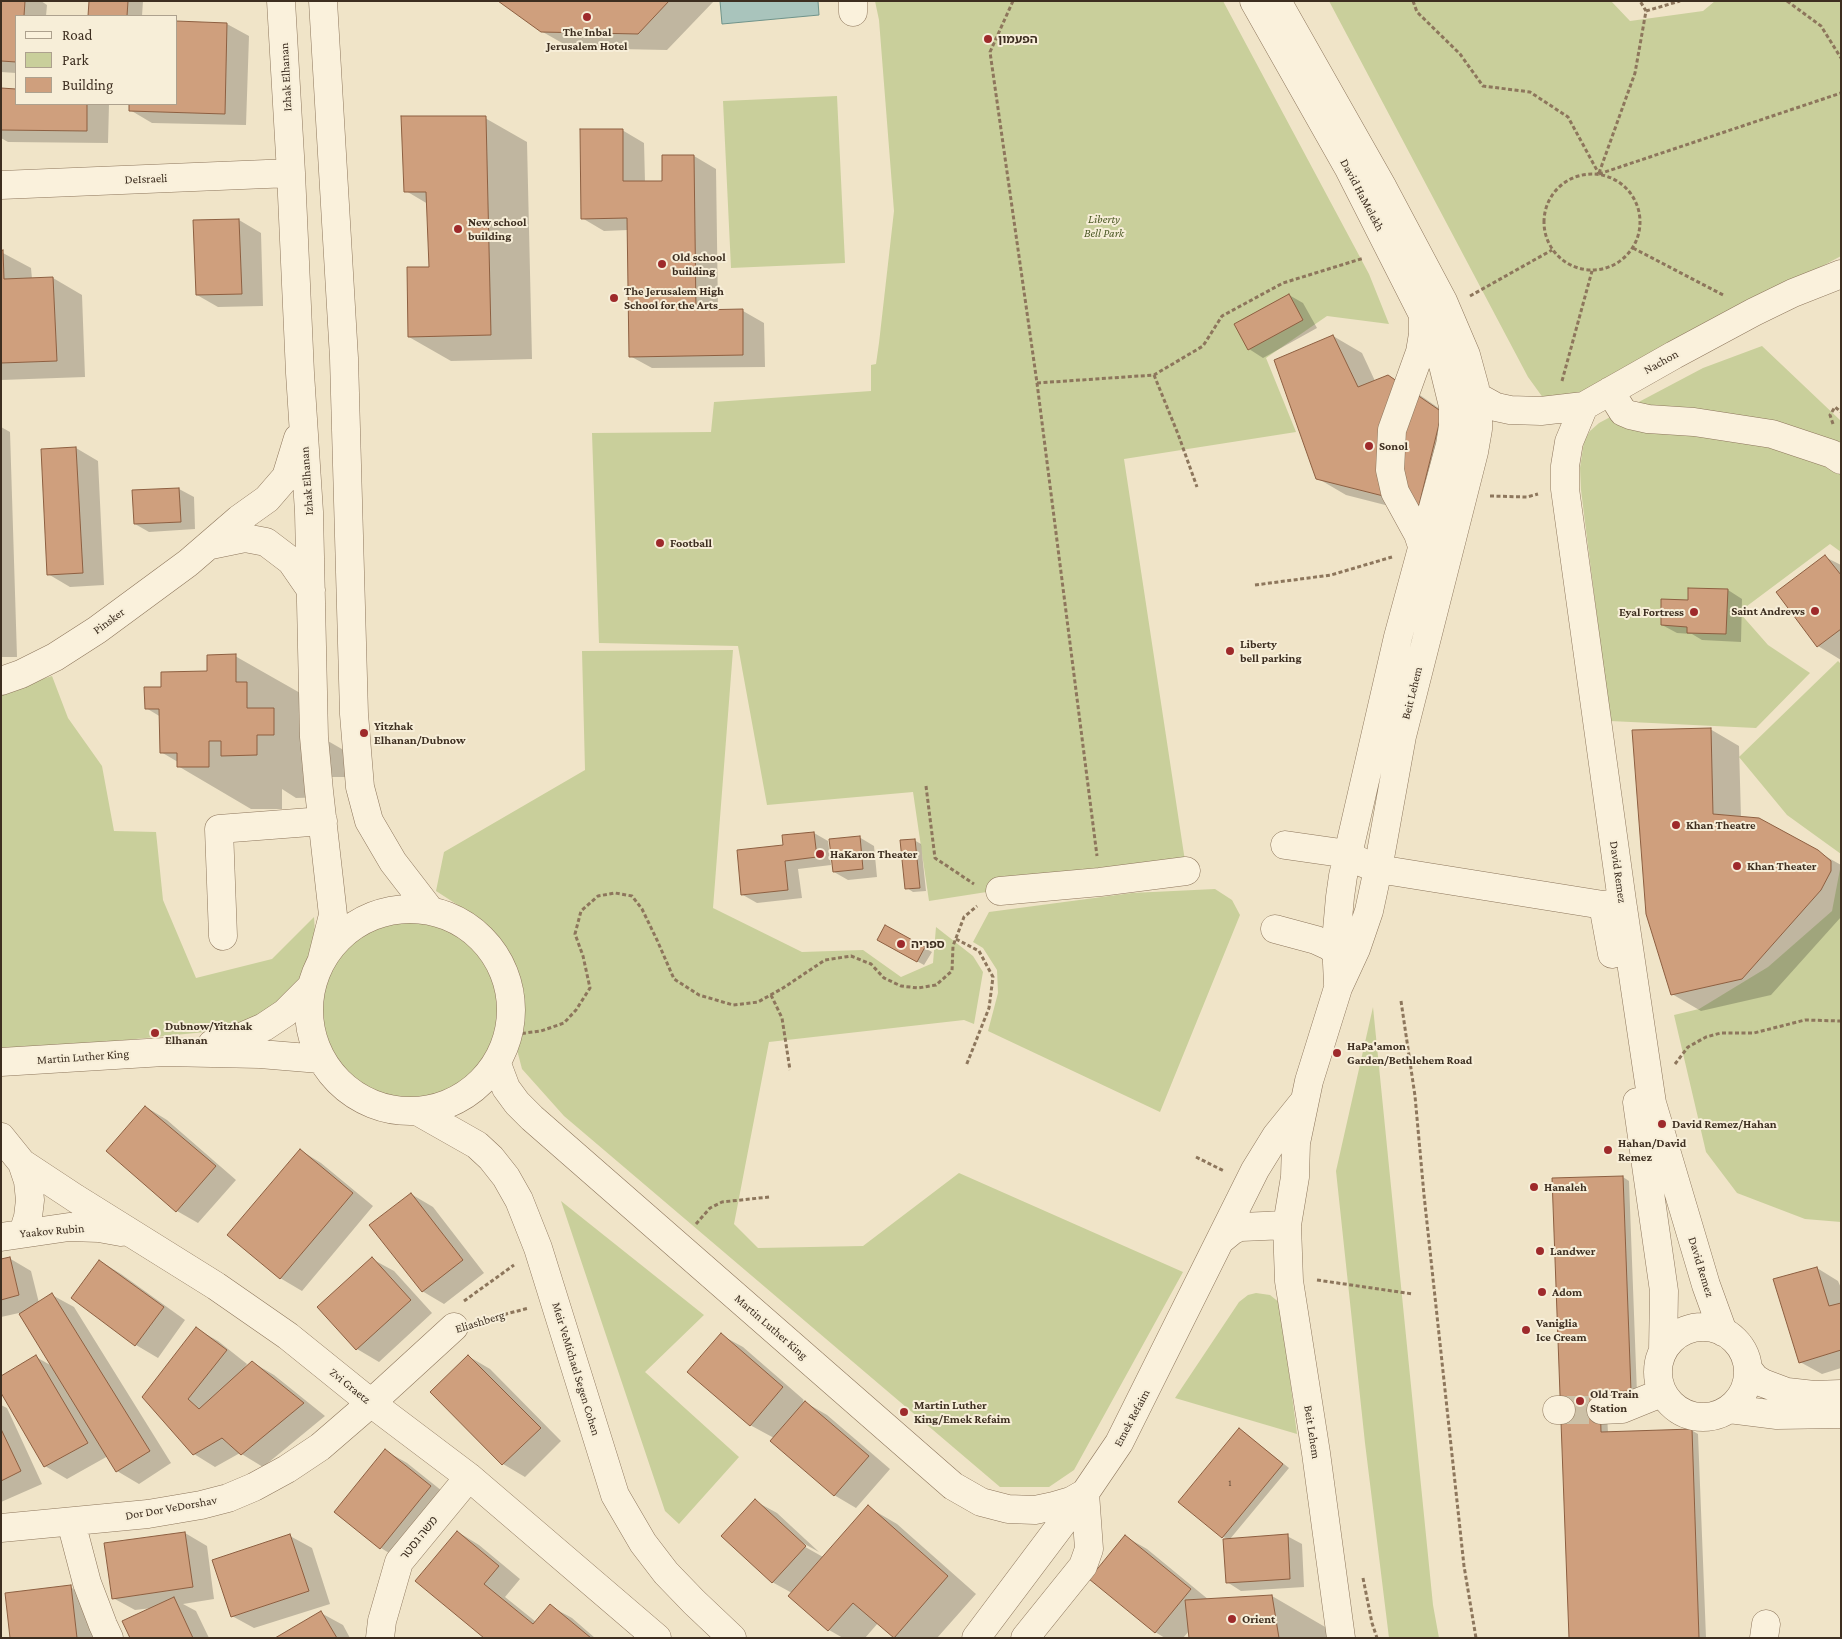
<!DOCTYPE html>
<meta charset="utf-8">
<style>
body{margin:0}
#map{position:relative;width:1842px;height:1639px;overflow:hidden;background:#f0e4c8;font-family:"Crimson Pro",serif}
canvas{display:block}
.frame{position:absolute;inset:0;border:2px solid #3d2e20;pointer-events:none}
.legend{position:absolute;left:15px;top:15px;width:162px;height:90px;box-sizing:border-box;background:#f7eed8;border:1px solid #ada18e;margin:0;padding:6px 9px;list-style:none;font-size:15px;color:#3d2e20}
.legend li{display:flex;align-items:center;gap:10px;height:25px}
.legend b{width:25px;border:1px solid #ada18e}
</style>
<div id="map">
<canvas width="1842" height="1639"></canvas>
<div class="frame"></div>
<ul class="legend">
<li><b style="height:6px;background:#faf1dc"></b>Road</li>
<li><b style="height:14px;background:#c9cf9b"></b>Park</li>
<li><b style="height:14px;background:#cf9f7d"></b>Building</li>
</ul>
</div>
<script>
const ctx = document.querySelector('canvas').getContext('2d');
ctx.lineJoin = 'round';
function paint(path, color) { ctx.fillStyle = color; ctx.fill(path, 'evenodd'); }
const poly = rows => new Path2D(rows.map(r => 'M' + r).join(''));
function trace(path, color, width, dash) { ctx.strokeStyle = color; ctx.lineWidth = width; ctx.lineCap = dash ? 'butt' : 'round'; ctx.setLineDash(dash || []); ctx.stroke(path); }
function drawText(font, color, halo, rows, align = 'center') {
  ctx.font = font + ' "Crimson Pro","Noto Sans Hebrew",serif'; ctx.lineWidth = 4; ctx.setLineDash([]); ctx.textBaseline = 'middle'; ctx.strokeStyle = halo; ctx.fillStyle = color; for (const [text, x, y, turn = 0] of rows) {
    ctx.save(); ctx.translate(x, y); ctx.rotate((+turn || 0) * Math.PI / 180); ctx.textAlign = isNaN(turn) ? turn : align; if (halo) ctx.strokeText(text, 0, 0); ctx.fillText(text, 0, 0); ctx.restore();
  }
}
paint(poly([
 [875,1,1223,1,1369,274,1389,324,1327,316,1266,358,1296,432,1124,459,1185,861,929,901,913,792,767,805,738,646,599,643,592,433,711,432,714,402,871,391,871,365,876,364,879,343,894,211,879,20],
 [1329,1,1611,1,1630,21,1703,11,1715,1,1841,1,1841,256,1745,308,1578,407,1549,406,1528,377],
 [837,96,845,263,731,268,723,101],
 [1762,346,1841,421,1841,552,1830,544,1739,612,1768,645,1810,673,1756,728,1610,721,1581,490,1580,468,1584,441,1590,431,1599,423,1703,368],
 [733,650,713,908,802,952,863,950,901,977,933,963,936,927,973,956,983,972,974,1024,964,1020,769,1042,734,1224,758,1248,863,1246,959,1173,1183,1272,1074,1470,1049,1487,1000,1487,564,1116,522,1069,516,1046,520,1001,514,965,495,932,467,911,436,891,444,852,585,770,582,651],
 [1838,661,1841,664,1841,854,1787,815,1739,757],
 [52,676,68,718,102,766,114,831,156,832,163,900,196,978,272,959,314,917,316,949,305,976,283,1001,252,1022,205,1032,86,1044,1,1049,1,692],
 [1841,864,1841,1222,1805,1219,1737,1193,1706,1152,1674,1015,1699,1009,1768,967,1832,911],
 [1215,889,1232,900,1240,915,1160,1112,988,1031,998,993,997,970,983,948,973,942,989,912,1132,893],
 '312 1009a98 98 0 1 1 196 0a98 98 0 1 1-196 0Z',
 [1373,1007,1433,1605,1439,1638,1389,1638,1365,1443,1336,1171],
 [561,1201,704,1315,645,1372,739,1457,679,1524,665,1511],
 [1256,1293,1270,1295,1280,1303,1297,1434,1175,1398,1239,1302,1248,1295]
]), '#c9cf9b');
const water = poly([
 [720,1,818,1,819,15,722,24,720,1]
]);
paint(water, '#a9c4bc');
trace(water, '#6f938a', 1);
paint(poly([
 [1,1,41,1,47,5,46,16,16,16,16,73,1,72],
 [90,1,143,1,142,16,89,16],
 [500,1,714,1,667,50,571,48,541,31],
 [227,24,249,36,246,125,152,123,130,110,130,104,176,104],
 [1,90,16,90,16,104,109,104,108,143,8,142,1,138],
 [485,118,527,142,532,359,451,361,409,337,430,268,428,204,406,191],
 [622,130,644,143,645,182,663,182,663,157,694,156,716,169,718,311,743,311,764,323,765,367,652,368,630,356,628,230,604,231,582,218],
 [239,220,261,233,263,306,218,307,197,295],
 [1,252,31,268,32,279,53,278,82,295,85,377,1,380],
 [1289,295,1303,303,1317,328,1263,358,1249,349],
 [1333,336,1362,353,1375,381,1417,393,1470,430,1448,521,1346,495,1317,478],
 [1,427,10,432,17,657,1,657],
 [76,448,98,461,104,585,70,587,48,574],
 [179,489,194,497,195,529,149,532,135,524,133,491],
 [1825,557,1841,565,1841,660,1818,646],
 [1728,590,1742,599,1741,642,1702,640,1692,634,1677,633,1662,625,1689,601],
 [235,656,309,698,321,737,347,752,347,777,330,777,330,797,296,798,282,789,282,809,251,809,178,766,178,762,161,752,161,717,146,708,162,689,208,672],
 [1710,729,1739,746,1741,818,1818,852,1841,865,1841,917,1771,995,1701,1011,1672,994],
 [814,833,828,841,831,865,798,869,802,898,757,903,743,895,784,846],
 [859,837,874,846,877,877,848,880,834,872],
 [914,840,921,844,926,891,913,892,907,888],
 [886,927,932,952,924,965,878,940],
 [146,1107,167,1120,236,1180,198,1223,177,1211],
 [300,1150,321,1163,373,1206,302,1291,280,1278],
 [1623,1177,1629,1181,1637,1394,1606,1395,1608,1433,1691,1430,1698,1434,1706,1638,1570,1638],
 [411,1194,433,1207,484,1273,444,1304,422,1291],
 [9,1258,31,1271,39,1303,52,1295,74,1307,171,1463,139,1484,117,1471,108,1456,67,1479,45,1466,1,1391,36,1357,52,1366,19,1313,1,1317,1,1260],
 [372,1259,394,1271,432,1313,379,1362,357,1349,319,1307],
 [100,1261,121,1274,185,1320,158,1358,136,1345,72,1298],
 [1817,1268,1838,1281,1841,1288,1841,1368,1822,1374,1800,1362],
 [197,1329,218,1341,247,1364,244,1368,245,1369,252,1362,274,1375,325,1416,263,1467,240,1453,215,1467,194,1454,143,1397],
 [721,1335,743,1347,804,1400,803,1401,827,1415,890,1469,856,1508,834,1495,774,1438,750,1425],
 [468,1356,490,1369,561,1441,525,1477,503,1464,432,1392],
 [1,1405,7,1408,42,1484,1,1502],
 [1246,1434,1289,1468,1230,1539,1287,1536,1302,1544,1304,1587,1241,1591,1227,1582,1228,1539,1223,1537],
 [386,1451,407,1463,452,1499,402,1561,381,1548],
 [755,1501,777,1513,819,1552,801,1542,800,1544,823,1557,868,1507,897,1524,976,1594,937,1638,895,1638,878,1623,865,1638,843,1638,829,1630,792,1593,772,1582],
 [458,1532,479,1545,520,1579,505,1597,536,1622,550,1606,572,1618,595,1638,486,1638],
 [185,1533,207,1546,214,1599,183,1604,196,1611,209,1638,131,1638,152,1608,135,1610,113,1598],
 [290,1536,312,1548,330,1604,254,1628,232,1616],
 [1126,1537,1147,1549,1209,1600,1272,1596,1344,1638,1191,1638,1190,1630,1183,1638,1165,1638,1155,1632],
 [70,1587,92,1599,96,1638,11,1638],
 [321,1613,343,1625,350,1638,277,1638]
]), '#0003');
const building = poly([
 [1,1,25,1,24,16,16,16,16,62,1,61,1,1],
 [89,1,128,1,127,16,88,16,89,1],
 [498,1,669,1,638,34,541,32,498,1],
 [176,21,227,23,225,114,129,111,129,104,176,104,176,21],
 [1,88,16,89,16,104,87,104,87,131,1,130,1,88],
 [401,116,486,116,491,335,408,337,407,267,429,267,426,192,404,192,401,116],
 [580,129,623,129,623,181,662,181,662,155,694,155,696,310,743,309,743,355,629,357,627,218,581,219,580,129],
 [239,219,242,294,196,295,193,220,239,219],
 [3,250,4,279,53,277,57,361,1,363,1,251,3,250],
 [1289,294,1303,320,1248,350,1234,324,1289,294],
 [1333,335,1358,387,1388,375,1442,412,1419,505,1316,479,1274,360,1333,335],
 [76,447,83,573,47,575,41,449,76,447],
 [179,488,181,522,134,524,132,490,179,488],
 [1825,555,1841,575,1841,629,1817,647,1776,592,1825,555],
 [1688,588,1728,589,1726,634,1687,633,1687,627,1661,625,1661,599,1688,600,1688,588],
 [236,654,236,682,247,682,247,708,274,708,274,735,257,735,257,755,221,756,221,741,209,741,209,767,177,767,177,753,160,753,159,709,145,709,144,687,161,687,161,672,207,671,207,655,236,654],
 [1711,728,1713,814,1759,818,1818,850,1831,861,1831,871,1821,890,1742,979,1671,995,1646,914,1632,730,1711,728],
 [814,832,817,857,785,861,788,890,741,895,737,850,783,845,782,835,814,832],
 [860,836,863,869,833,872,829,839,860,836],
 [915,839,920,888,905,889,900,840,915,839],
 [885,925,925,947,917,962,877,940,885,925],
 [145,1106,216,1166,176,1212,106,1151,145,1106],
 [300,1149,353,1193,280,1279,227,1235,300,1149],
 [1623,1176,1631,1391,1600,1392,1601,1432,1692,1429,1699,1638,1569,1638,1552,1178,1623,1176],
 [411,1193,463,1260,422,1292,369,1225,411,1193],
 [10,1257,19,1295,1,1300,1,1259,10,1257],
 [372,1257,411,1300,356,1350,317,1307,372,1257],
 [99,1260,164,1307,135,1346,71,1298,99,1260],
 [1817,1267,1829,1306,1841,1303,1841,1350,1799,1363,1773,1279,1817,1267],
 [52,1293,150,1451,116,1472,19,1314,52,1293],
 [196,1327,227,1350,188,1399,199,1409,252,1361,304,1403,241,1455,222,1438,193,1455,142,1397,196,1327],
 [721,1333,783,1387,750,1426,687,1372,721,1333],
 [36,1355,88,1443,44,1467,1,1393,1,1376,36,1355],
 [468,1355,541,1428,502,1465,430,1392,468,1355],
 [805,1401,869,1456,834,1496,770,1441,805,1401],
 [1239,1428,1283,1464,1222,1538,1178,1502,1239,1428],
 [1,1429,21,1471,1,1481,1,1429],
 [385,1449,431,1486,380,1549,334,1512,385,1449],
 [755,1499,806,1546,772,1583,721,1536,755,1499],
 [868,1505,948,1576,894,1638,853,1603,828,1631,788,1596,868,1505],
 [457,1531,499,1566,484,1584,533,1624,550,1604,591,1638,484,1638,415,1581,457,1531],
 [185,1532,193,1587,112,1599,104,1543,185,1532],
 [290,1534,309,1591,231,1617,212,1560,290,1534],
 [1288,1534,1290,1579,1226,1583,1223,1539,1288,1534],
 [1125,1535,1191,1589,1155,1633,1089,1579,1125,1535],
 [71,1585,77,1638,10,1638,5,1593,71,1585],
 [1272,1595,1279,1638,1189,1638,1185,1600,1272,1595],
 [174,1597,193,1638,130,1638,122,1621,174,1597],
 [321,1611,337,1638,275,1638,321,1611]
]);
paint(building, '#cf9f7d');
trace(building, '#8d5f41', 1);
trace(poly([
 [1561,1410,1601,1410]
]), '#ccc0a6', 28, [28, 14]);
const minor = poly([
 [281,1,291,173,300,373,309,512,314,737,319,791,333,915,322,959],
 [323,1,344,358,354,714,360,787,369,821,393,862,430,910],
 [853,1,853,12],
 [1254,1,1348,167,1422,313,1443,365,1453,406,1453,426,1450,445,1398,637,1343,876,1340,897,1336,941,1338,984],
 [1277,1,1383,188,1443,301,1466,355,1475,388,1478,414,1478,429,1474,452,1402,736,1378,869,1369,911,1356,949,1338,988,1309,1081,1296,1143,1295,1177,1287,1225,1289,1281,1316,1453,1341,1638],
 [1,185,291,173],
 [1610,391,1623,412,1630,415,1648,419,1694,422,1772,434,1832,454,1841,460],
 [1476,396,1496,407,1510,410,1541,411,1584,406,1674,355,1754,312,1793,293,1841,274],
 [1584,406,1569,442,1565,466,1565,489,1622,901,1652,1103,1706,1285,1723,1332],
 [211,545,245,538,266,542,291,561,311,590],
 [1422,546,1418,534,1395,492,1390,470,1392,430,1420,352,1423,334,1423,317],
 [1,681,21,674,55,657,97,630,188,563,239,519,267,499,286,477,298,438],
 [1285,845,1348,854,1361,862,1378,869,1603,905,1621,902],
 [1000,891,1100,882,1186,871],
 [1603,905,1612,954],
 '309 1010a101 101 0 1 1 202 0a101 101 0 1 1-202 0Z',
 [1275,929,1316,940,1329,946,1337,953],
 [223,936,219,829,323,821],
 [212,1044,241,1037,264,1027,285,1013,310,988],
 [1,1062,164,1052,260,1054,320,1059],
 [497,1064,506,1088,517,1103,532,1118,953,1486,981,1502,1008,1509,1035,1510,1054,1506,1071,1501,1085,1493],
 [1637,1102,1664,1291,1663,1351],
 [417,1111,477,1145,491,1158,506,1177,519,1200,538,1248,615,1495,643,1543,666,1573,694,1602,732,1638],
 [1,1137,22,1163,75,1198,216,1286,288,1336,371,1403,469,1477,657,1638],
 [22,1163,28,1181,30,1200,28,1217,23,1233],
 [1,1237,69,1227,99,1228,121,1232],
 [1222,1239,1233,1230,1241,1227,1287,1225],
 '1658 1372a45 45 0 1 1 90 0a45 45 0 1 1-90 0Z',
 [1748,1369,1755,1378,1763,1383,1787,1392,1814,1395,1841,1394],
 [1729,1409,1777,1415,1841,1414],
 [1557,1410,1561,1410],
 [1601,1410,1622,1409,1654,1396],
 [71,1522,87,1583,103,1625,109,1638],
 [1,1528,148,1514,201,1505,228,1498,254,1487,287,1469,320,1447,371,1403,454,1327],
 [380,1638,382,1621,399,1562,469,1477],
 [976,1638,1085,1493,1119,1443,1255,1170,1276,1136,1301,1105],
 [1025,1638,1083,1566,1089,1549,1085,1493],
 [1764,1638,1766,1624]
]);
trace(minor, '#8d765c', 29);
trace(poly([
 [1013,1,990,52,1037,383,1097,856],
 [1413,1,1417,12,1460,54,1483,86,1530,92,1568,117,1599,174],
 [1787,1,1821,26,1841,58],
 [1646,11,1680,1],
 [1599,173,1635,73,1646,11,1640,1],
 '1544 222a48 48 0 1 1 96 0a48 48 0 1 1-96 0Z',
 [1599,174,1841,93],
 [1633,248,1725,296],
 [1470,296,1552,250],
 [1154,375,1178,434,1197,487],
 [1562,381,1592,271],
 [1037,383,1154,375,1203,346,1222,316,1283,283,1364,258],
 [1833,424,1830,415,1835,407,1841,412],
 [1490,496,1527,497,1538,494],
 [1255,585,1331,575,1392,557],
 [926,786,935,858,974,884],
 [956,939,979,951,993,977,989,1008,966,1066],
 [771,995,782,1018,790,1070],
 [1401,1001,1415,1096,1424,1195,1464,1566,1476,1638],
 [509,1035,541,1031,564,1023,576,1010,590,988,583,956,575,934,581,911,598,896,615,893,632,896,642,909,657,940,674,979,699,995,733,1005,758,1002,783,988,825,960,851,956,871,964,884,978,901,986,918,988,936,985,952,971,953,946,964,917,977,906],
 [1675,1064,1688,1047,1706,1037,1721,1033,1754,1033,1805,1020,1841,1021],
 [1196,1157,1224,1171],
 [696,1224,710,1208,722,1202,769,1197],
 [1317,1280,1413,1294],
 [464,1301,514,1265],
 [479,1321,529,1308],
 [1363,1578,1372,1623,1377,1638]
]), '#8d765c', 3, [4, 2.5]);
trace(minor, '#faf1dc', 28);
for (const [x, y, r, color] of [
 [587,17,5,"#9e2a2b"],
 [988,39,5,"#9e2a2b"],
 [458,229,5,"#9e2a2b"],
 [662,264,5,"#9e2a2b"],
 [614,298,5,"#9e2a2b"],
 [1369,446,5,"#9e2a2b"],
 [660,543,5,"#9e2a2b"],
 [1815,611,5,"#9e2a2b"],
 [1694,612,5,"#9e2a2b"],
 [1230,651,5,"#9e2a2b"],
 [364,733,5,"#9e2a2b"],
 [1676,825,5,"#9e2a2b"],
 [820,854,5,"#9e2a2b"],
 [1737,866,5,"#9e2a2b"],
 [901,944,5,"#9e2a2b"],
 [155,1033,5,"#9e2a2b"],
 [1337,1053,5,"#9e2a2b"],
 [1662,1124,5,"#9e2a2b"],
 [1608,1150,5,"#9e2a2b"],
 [1534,1187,5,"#9e2a2b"],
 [1540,1251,5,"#9e2a2b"],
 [1542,1292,5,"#9e2a2b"],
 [1526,1330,5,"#9e2a2b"],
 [1580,1401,5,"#9e2a2b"],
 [904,1412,5,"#9e2a2b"],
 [1232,1619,5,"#9e2a2b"]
]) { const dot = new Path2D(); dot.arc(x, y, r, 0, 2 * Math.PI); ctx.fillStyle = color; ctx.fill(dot); trace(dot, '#f7eed8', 2); }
drawText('10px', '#624a37', null, [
 ["1",1230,1483]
]);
drawText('bold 12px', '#3d2e20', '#f7eed8', [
 ["The Inbal",587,32,"center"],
 ["Jerusalem Hotel",587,46,"center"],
 ["הפעמון",998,39],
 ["New school",468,222],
 ["building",468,236],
 ["Old school",672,257],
 ["building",672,271],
 ["The Jerusalem High",624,291],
 ["School for the Arts",624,305],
 ["Sonol",1379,446],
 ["Football",670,543],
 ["Saint Andrews",1805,611,"right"],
 ["Eyal Fortress",1684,612,"right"],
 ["Liberty",1240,644],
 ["bell parking",1240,658],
 ["Yitzhak",374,726],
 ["Elhanan/Dubnow",374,740],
 ["Khan Theatre",1686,825],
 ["HaKaron Theater",830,854],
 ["Khan Theater",1747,866],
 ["ספריה",911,944],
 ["Dubnow/Yitzhak",165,1026],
 ["Elhanan",165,1040],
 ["HaPa'amon",1347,1046],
 ["Garden/Bethlehem Road",1347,1060],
 ["David Remez/Hahan",1672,1124],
 ["Hahan/David",1618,1143],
 ["Remez",1618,1157],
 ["Hanaleh",1544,1187],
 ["Landwer",1550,1251],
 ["Adom",1552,1292],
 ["Vaniglia",1536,1323],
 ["Ice Cream",1536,1337],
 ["Old Train",1590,1394],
 ["Station",1590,1408],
 ["Martin Luther",914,1405],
 ["King/Emek Refaim",914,1419],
 ["Orient",1242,1619]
], 'left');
drawText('12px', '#3d2e20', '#f7eed8', [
 ["Izhak Elhanan",286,77,-93],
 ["DeIsraeli",146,179,-2],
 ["David HaMelekh",1362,195,62],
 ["Nachon",1661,362,-29],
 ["Izhak Elhanan",307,481,-94],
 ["Pinsker",109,621,-36],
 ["Beit Lehem",1412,693,-76],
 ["David Remez",1618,872,82],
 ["Martin Luther King",83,1057,-4],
 ["Yaakov Rubin",52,1231,-5],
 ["David Remez",1701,1267,73],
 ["Eliashberg",480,1322,-17],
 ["Martin Luther King",771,1327,41],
 ["Meir VeMichael Segen Cohen",576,1369,73],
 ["Zvi Graetz",350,1386,39],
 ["Emek Refaim",1132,1418,-62],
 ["Beit Lehem",1312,1432,81],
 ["Dor Dor VeDorshav",171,1508,-10],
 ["משה גסטר",419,1538,-51]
]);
drawText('italic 12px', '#4d5a26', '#f7eed8', [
 ["Liberty",1104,219],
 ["Bell Park",1104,233]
]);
</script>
